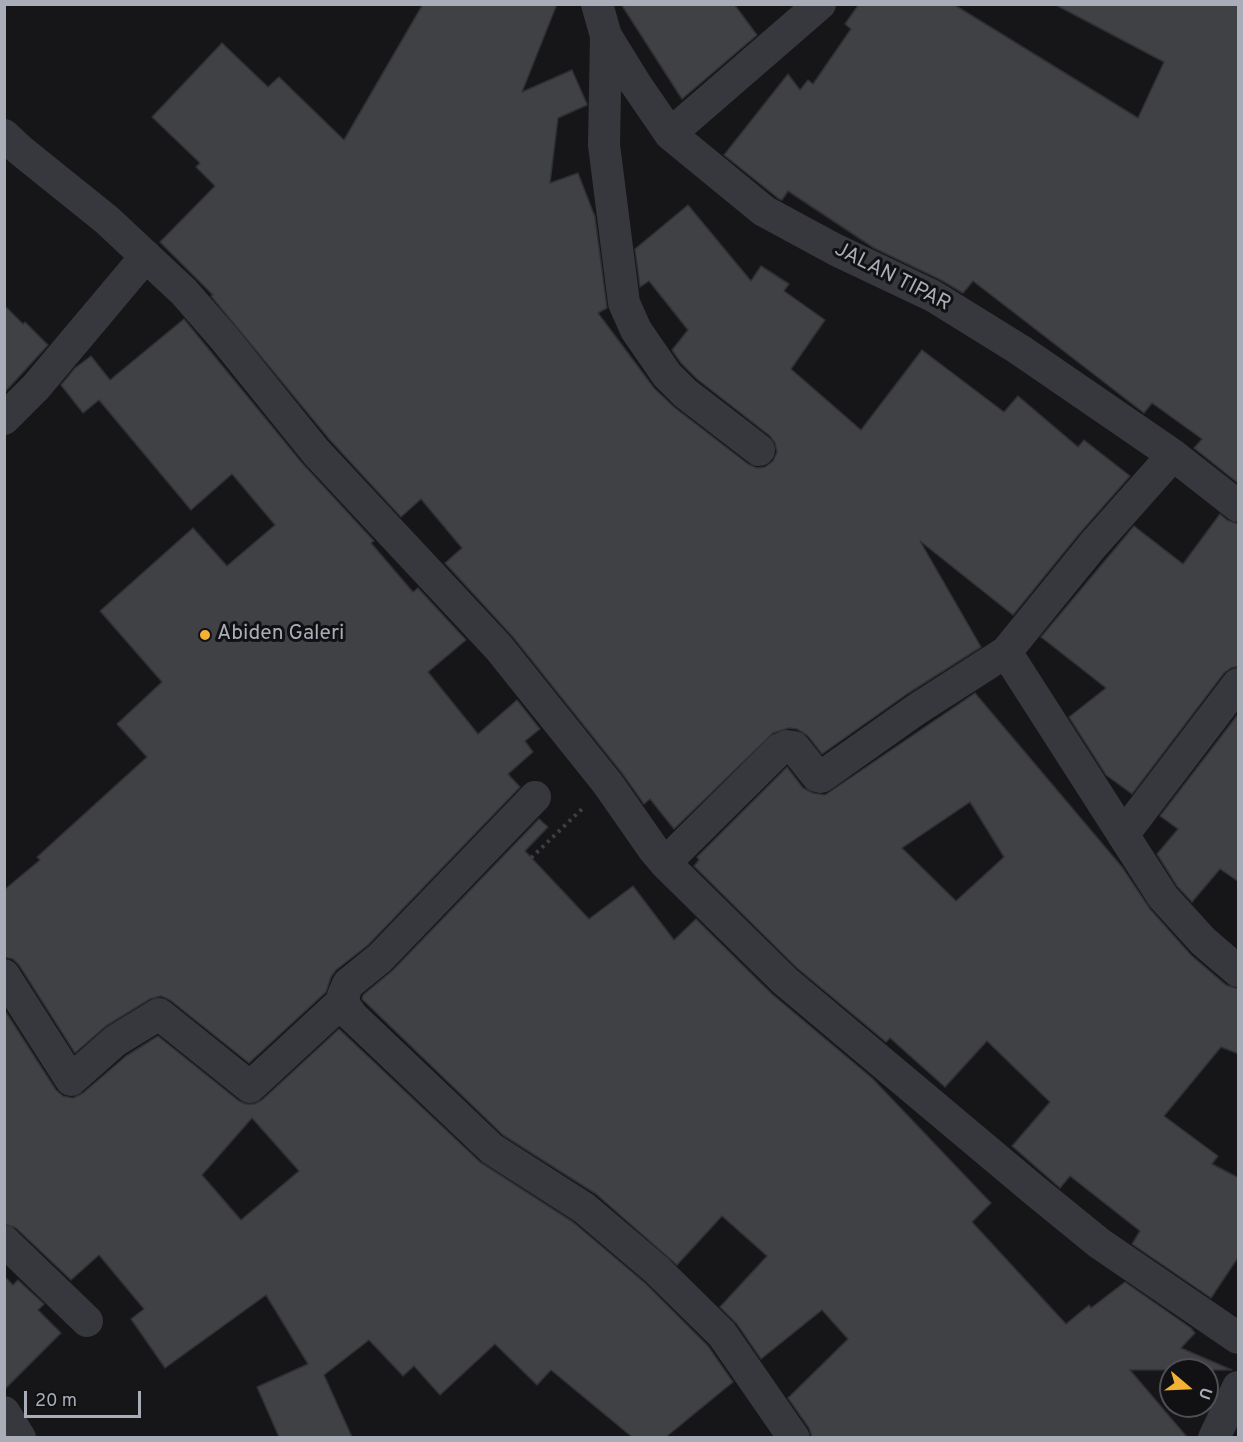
<!DOCTYPE html>
<style>
body{margin:0}
#map{position:relative;width:1243px;height:1442px;overflow:hidden;background:#161618;font-family:Overpass,sans-serif}
canvas{display:block}
.frame{position:absolute;inset:0;border:6px solid #a8adb8;pointer-events:none}
.north{position:absolute;left:1159px;top:1358px;width:60px;height:60px;box-sizing:border-box;background:#111113;border:2px solid #4d4f55;border-radius:50%;rotate:109deg;font-size:16px;font-weight:700;line-height:24px;text-align:center;color:#a8adb8}
.north::after{content:'';display:block;margin:auto;width:21px;height:27px;background:#f2b134;clip-path:polygon(50% 0,100% 100%,50% 72%,0 100%)}
.scale{position:absolute;left:24px;top:1391px;width:117px;height:27px;box-sizing:border-box;border:3px solid #a8adb8;border-top:0;padding-left:8px;font-size:18px;line-height:21px;white-space:nowrap;color:#a8adb8;-webkit-text-stroke:4px #111113;paint-order:stroke}
</style>
<div id="map">
<canvas width="1243" height="1442"></canvas>
<div class="frame"></div>
<div class="north">U</div>
<div class="scale">20 m</div>
</div>
<script>
const ctx = document.querySelector('canvas').getContext('2d');
ctx.lineJoin = 'round';
function paint(path, color) { ctx.fillStyle = color; ctx.fill(path, 'evenodd'); }
const poly = rows => new Path2D(rows.map(r => 'M' + r).join(''));
function trace(path, color, width, dash) { ctx.strokeStyle = color; ctx.lineWidth = width; ctx.lineCap = dash ? 'butt' : 'round'; ctx.setLineDash(dash || []); ctx.stroke(path); }
function drawText(font, color, halo, rows, align = 'center') {
  ctx.font = font + ' Overpass,sans-serif'; ctx.lineWidth = 6; ctx.setLineDash([]); ctx.textBaseline = 'middle'; ctx.strokeStyle = halo; ctx.fillStyle = color; for (const [text, x, y, turn = 0] of rows) {
    ctx.save(); ctx.translate(x, y); ctx.rotate((+turn || 0) * Math.PI / 180); ctx.textAlign = isNaN(turn) ? turn : align; if (halo) ctx.strokeText(text, 0, 0); ctx.fillText(text, 0, 0); ctx.restore();
  }
}
const building = poly([
 [423,4,557,4,522,92,572,70,587,104,587,105,558,118,550,183,578,173,595,217,607,308,598,313,654,388,674,407,748,464,757,468,765,467,773,461,777,452,775,443,770,436,697,379,681,363,672,350,688,330,649,281,640,287,635,249,688,205,751,281,761,266,789,284,784,291,825,320,791,369,861,430,922,350,1004,412,1018,396,1078,447,1084,440,1130,476,1079,534,1013,615,920,541,981,647,907,694,822,754,808,736,797,729,789,728,773,733,674,829,650,799,644,804,622,773,513,637,445,563,462,548,421,499,401,517,330,440,211,296,213,295,160,242,215,186,196,167,200,163,152,117,222,43,268,87,279,77,344,140,423,4],
 [621,4,734,4,757,35,682,99,621,4],
 [859,4,953,4,1138,118,1164,62,1054,4,1239,4,1239,484,1194,448,1202,439,1152,403,1144,413,973,281,963,293,941,280,874,248,788,191,782,200,779,199,724,155,788,74,800,90,808,80,813,84,851,29,845,24,859,4],
 [4,305,23,324,25,322,48,345,4,393,4,305],
 [184,319,302,463,374,541,371,543,413,592,418,588,466,640,428,672,478,734,517,700,540,729,525,741,533,752,508,774,520,787,368,945,336,970,331,977,326,992,249,1063,170,1000,161,996,150,999,106,1026,75,1053,19,965,13,959,4,957,4,890,40,860,37,857,147,757,117,724,162,682,100,611,193,528,227,566,275,525,232,474,191,510,99,400,83,413,61,385,75,368,91,356,110,380,184,319],
 [1220,514,1227,520,1239,524,1239,666,1231,668,1224,673,1132,794,1106,775,1069,717,1106,688,1041,637,1134,526,1183,564,1220,514],
 [975,693,1122,867,1150,909,1191,955,1226,985,1239,989,1239,1054,1221,1047,1164,1116,1218,1156,1212,1164,1239,1178,1239,1256,1211,1298,1132,1244,1140,1231,1070,1176,1060,1188,1012,1146,1050,1102,987,1041,945,1087,890,1038,886,1042,797,968,694,866,699,860,697,857,787,767,803,788,813,793,825,795,975,693],
 [970,802,1004,857,956,901,902,848,970,802],
 [1239,713,1239,882,1220,869,1192,902,1177,886,1157,854,1178,829,1160,816,1239,713],
 [539,819,548,827,525,851,589,919,633,886,674,940,696,919,772,994,872,1078,991,1203,972,1222,1066,1324,1089,1305,1091,1308,1125,1282,1191,1328,1195,1333,1181,1348,1232,1370,1130,1370,1187,1437,812,1437,809,1428,788,1398,848,1339,822,1310,761,1359,737,1324,720,1307,767,1256,722,1216,677,1265,596,1194,503,1135,362,999,363,995,393,970,539,819],
 [4,1009,56,1090,63,1096,73,1098,83,1093,126,1056,158,1036,239,1101,246,1104,254,1104,262,1100,339,1029,480,1162,573,1222,645,1283,708,1346,733,1382,666,1437,632,1437,551,1370,537,1385,495,1344,440,1395,414,1366,403,1376,369,1340,324,1375,352,1437,279,1437,257,1387,308,1364,266,1295,165,1368,131,1319,144,1309,99,1255,71,1280,16,1228,4,1224,4,1009],
 [252,1118,299,1171,241,1220,202,1175,252,1118],
 [4,1276,13,1285,18,1280,44,1304,38,1310,61,1333,4,1390,4,1276]
]);
paint(building, '#404145');
trace(building, '#303034', 1.5);
trace(poly([
 [531,858,582,809]
]), '#3d3f44', 4, [3, 4.5]);
trace(poly([
 [597,4,606,36,635,83,670,134,764,211,836,250,933,296,1020,350,1173,455,1238,506],
 [606,36,604,145,624,303,636,330,667,375,685,393,759,450],
 [670,134,820,4],
 [4,135,20,150,107,220,184,292,224,338,316,452,499,648,608,784,654,850,665,863,780,749,787,746,794,747,817,776,821,777,917,709,1006,652],
 [4,419,36,387,146,256],
 [1173,455,1093,545,1006,652,1163,897,1203,941,1238,971],
 [535,797,380,958,348,984,343,996,345,1006,352,1016,492,1149,584,1208,657,1270,722,1334,794,1438],
 [1123,835,1238,684],
 [665,863,785,981,1034,1190,1099,1243,1238,1338],
 [4,975,71,1080,115,1041,159,1014,250,1087,344,1000],
 [4,1241,87,1321],
 [4,1412,20,1438],
 [1214,1438,1238,1387]
]), '#37383d', 32);
for (const [x, y, r, color] of [
 [205,635,6,"#f2b134"]
]) { const dot = new Path2D(); dot.arc(x, y, r, 0, 2 * Math.PI); ctx.fillStyle = color; ctx.fill(dot); trace(dot, '#111113', 2); }
drawText('21px', '#a8adb8', '#111113', [
 ["JALAN TIPAR",892,278,27]
]);
drawText('21px', '#a8adb8', '#111113', [
 ["Abiden Galeri",217,635]
], 'left');
</script>
